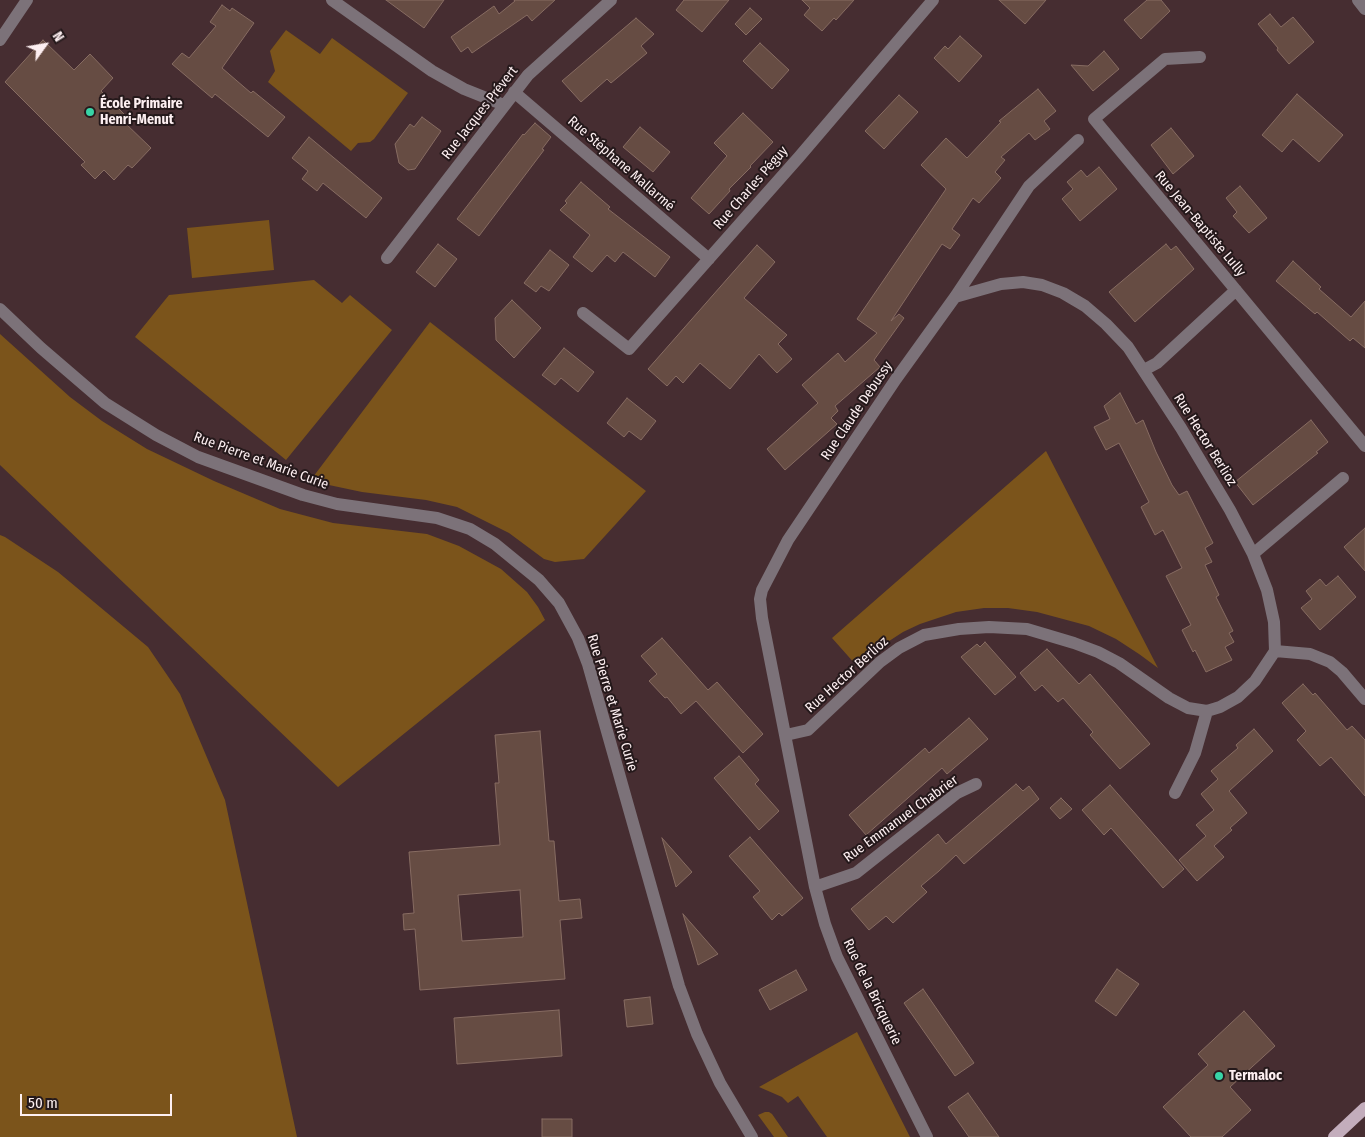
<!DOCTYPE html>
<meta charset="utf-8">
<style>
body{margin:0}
#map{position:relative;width:1365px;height:1137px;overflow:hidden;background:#462d31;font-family:"Fira Sans Condensed",sans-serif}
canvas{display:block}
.north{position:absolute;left:20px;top:20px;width:50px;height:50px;-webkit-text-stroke:4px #25191b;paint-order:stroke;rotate:58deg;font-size:14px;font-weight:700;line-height:20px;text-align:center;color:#fdeff1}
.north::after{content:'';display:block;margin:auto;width:18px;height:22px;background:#fdeff1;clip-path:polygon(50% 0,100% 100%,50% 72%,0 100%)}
.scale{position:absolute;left:20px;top:1094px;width:152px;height:22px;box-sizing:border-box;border:2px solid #fdeff1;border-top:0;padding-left:6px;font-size:15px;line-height:18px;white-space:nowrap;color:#fdeff1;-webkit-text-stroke:4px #25191b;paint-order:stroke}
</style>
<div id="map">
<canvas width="1365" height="1137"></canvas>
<div class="north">N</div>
<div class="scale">50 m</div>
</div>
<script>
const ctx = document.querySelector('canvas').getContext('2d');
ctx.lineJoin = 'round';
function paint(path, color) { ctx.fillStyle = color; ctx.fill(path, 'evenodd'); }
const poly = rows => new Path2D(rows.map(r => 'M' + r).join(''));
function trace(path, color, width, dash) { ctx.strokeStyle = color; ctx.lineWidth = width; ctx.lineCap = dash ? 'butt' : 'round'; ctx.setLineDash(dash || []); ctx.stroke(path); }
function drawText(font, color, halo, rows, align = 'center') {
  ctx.font = font + ' "Fira Sans Condensed",sans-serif'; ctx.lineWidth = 4; ctx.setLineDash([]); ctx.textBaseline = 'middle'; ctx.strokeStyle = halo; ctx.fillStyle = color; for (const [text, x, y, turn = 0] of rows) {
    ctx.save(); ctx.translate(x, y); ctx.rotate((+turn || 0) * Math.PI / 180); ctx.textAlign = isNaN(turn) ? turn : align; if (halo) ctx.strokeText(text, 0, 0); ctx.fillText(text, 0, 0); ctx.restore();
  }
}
paint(poly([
 [286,30,320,54,332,38,408,93,374,139,370,142,358,143,351,151,268,82,275,71,270,51],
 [269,220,274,270,192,278,187,228],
 [314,280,342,303,350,295,392,330,286,460,135,337,169,295],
 [430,322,646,491,584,559,555,562,544,559,509,533,457,507,426,500,362,492,310,481],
 [0,334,70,397,102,421,147,449,214,481,280,509,333,523,427,534,459,546,501,569,527,592,538,607,545,620,338,787,0,465],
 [1046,451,1158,668,1139,654,1116,639,1089,626,1037,612,1008,608,984,608,956,612,920,624,903,632,883,645,856,665,832,638],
 [0,535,5,537,58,572,148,647,180,694,225,800,297,1137,0,1137],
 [857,1032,910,1137,827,1137,798,1096,788,1103,782,1097,759,1087],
 [765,1112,769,1112,772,1114,788,1137,774,1137,758,1115]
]), '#7b541b');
const building = poly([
 [386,0,444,0,424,28,386,0],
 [514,0,555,0,532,21,527,15,472,53,468,47,461,52,451,37,494,6,499,14,515,1,514,0],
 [684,0,729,0,702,32,676,10,684,0],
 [802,0,854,0,836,20,834,18,822,31,804,15,810,8,802,0],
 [999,0,1046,0,1025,24,999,0],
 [1147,0,1161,0,1170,11,1141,39,1124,20,1147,0],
 [222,5,230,11,232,8,254,23,222,68,251,93,253,91,285,117,268,137,215,94,212,98,172,64,182,53,189,58,216,26,210,22,222,5],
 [750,8,762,19,746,35,735,24,750,8],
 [1270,14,1281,27,1293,17,1314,42,1289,64,1277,50,1278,48,1258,24,1270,14],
 [636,18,654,34,641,46,647,53,611,83,607,79,581,102,562,81,636,18],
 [960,36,982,56,959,82,934,58,945,46,948,49,960,36],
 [43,40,74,70,90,54,113,78,101,91,128,118,124,122,151,148,132,168,128,165,114,180,104,170,95,179,81,165,85,162,5,82,43,40],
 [760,43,789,70,772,89,743,61,760,43],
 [1104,51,1119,69,1093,91,1071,65,1088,66,1104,51],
 [1038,89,1056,111,1044,121,1050,129,1035,140,1029,133,1001,157,1005,160,995,172,1001,178,979,203,973,198,952,229,960,235,950,249,942,244,891,321,899,314,904,318,874,360,880,367,835,406,838,411,831,418,837,424,785,470,767,449,818,403,802,385,838,353,845,362,877,333,857,319,946,189,921,165,946,138,967,158,1001,122,999,121,1038,89],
 [1297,94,1343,135,1319,162,1293,139,1282,152,1262,135,1297,94],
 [899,95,918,112,884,149,865,131,899,95],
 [743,113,773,142,750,166,751,167,729,189,730,191,709,214,691,198,727,156,714,143,743,113],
 [422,117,441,131,415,169,408,170,399,163,395,144,410,124,414,127,422,117],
 [535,123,551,137,542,149,544,150,479,236,457,219,523,134,524,135,535,123],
 [640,127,670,152,653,172,623,147,640,127],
 [1171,128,1194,156,1173,174,1151,145,1171,128],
 [309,137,382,198,366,218,323,183,317,191,302,179,308,171,292,158,309,137],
 [1099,167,1117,189,1080,221,1062,199,1073,189,1067,182,1081,170,1087,177,1099,167],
 [581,182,610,207,608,209,670,257,655,277,623,252,615,262,607,255,592,272,573,257,590,235,560,210,567,203,565,201,581,182],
 [1240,186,1267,218,1249,233,1233,216,1237,212,1226,198,1240,186],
 [438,244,457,259,435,287,416,272,438,244],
 [1166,244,1171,250,1176,246,1194,269,1135,322,1109,292,1166,244],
 [757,245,775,262,744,298,787,335,778,344,792,359,777,373,759,354,730,389,700,363,683,383,676,376,667,386,648,369,757,245],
 [550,250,569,265,549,291,541,286,536,292,524,283,550,250],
 [1293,261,1321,287,1319,289,1351,317,1365,301,1365,348,1353,338,1350,341,1317,312,1315,314,1276,281,1293,261],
 [512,300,541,328,514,358,496,340,495,318,512,300],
 [564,348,594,372,578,392,561,378,555,385,542,375,564,348],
 [1120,393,1136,424,1143,420,1156,452,1172,485,1179,495,1187,491,1213,543,1205,548,1212,562,1205,565,1219,595,1216,597,1233,631,1229,633,1234,642,1225,647,1232,660,1206,672,1195,650,1193,652,1182,630,1191,625,1166,576,1182,568,1163,530,1155,535,1141,507,1149,502,1119,443,1106,450,1094,427,1110,419,1104,406,1120,393],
 [627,398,656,421,641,440,629,431,624,437,607,423,627,398],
 [1311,420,1328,442,1316,452,1318,453,1253,505,1235,482,1311,420],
 [1365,528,1365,571,1344,547,1365,528],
 [1338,576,1356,597,1320,630,1301,608,1312,599,1306,591,1320,579,1326,586,1338,576],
 [662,638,708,690,717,682,763,734,743,753,696,701,681,714,667,697,665,698,649,681,657,674,641,656,662,638],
 [985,642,1016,677,995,695,961,657,977,644,980,647,985,642],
 [1047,649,1079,684,1090,674,1150,744,1120,769,1090,735,1093,732,1063,698,1058,702,1042,685,1035,691,1020,673,1047,649],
 [1303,684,1313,695,1315,693,1347,730,1352,726,1365,740,1365,796,1331,757,1320,766,1297,740,1306,731,1282,703,1303,684],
 [969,718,988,739,947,774,942,768,866,835,849,815,925,748,929,753,969,718],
 [1254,729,1273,751,1229,791,1247,813,1230,828,1232,830,1214,846,1224,857,1197,881,1179,860,1206,836,1196,825,1214,810,1201,794,1218,779,1211,771,1238,748,1236,745,1254,729],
 [540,731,549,841,554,841,559,901,580,899,582,918,560,920,565,979,420,990,415,929,404,930,403,914,414,913,409,852,500,845,495,783,499,783,495,735,540,731],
 [520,890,523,937,462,941,458,895,520,890],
 [739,756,759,780,755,784,779,811,759,830,714,778,739,756],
 [1016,784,1023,791,1029,786,1039,799,964,864,956,855,939,871,921,886,927,892,893,923,886,916,869,930,851,909,938,834,946,844,1016,784],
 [1110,785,1184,869,1163,888,1111,828,1104,835,1082,810,1110,785],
 [1061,798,1072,809,1060,819,1050,808,1061,798],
 [750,837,803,898,782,916,779,913,772,920,753,897,760,891,729,856,750,837],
 [662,838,692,872,676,887,662,838],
 [683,914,718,954,698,965,695,954,683,914],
 [1117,969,1139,984,1116,1016,1095,1001,1117,969],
 [796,970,807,990,770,1010,759,990,796,970],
 [923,989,974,1063,955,1076,904,1003,923,989],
 [650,997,653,1024,627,1027,624,1000,650,997],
 [559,1010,562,1056,457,1064,454,1018,559,1010],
 [1244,1011,1275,1046,1230,1087,1251,1110,1222,1137,1191,1137,1163,1107,1208,1065,1198,1054,1244,1011],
 [968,1093,999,1137,969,1137,948,1107,968,1093],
 [542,1119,572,1119,572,1137,542,1137,542,1119]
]);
paint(building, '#664c43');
trace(building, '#876c62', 1);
trace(poly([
 [332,0,432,71,464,89,504,105],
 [1358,0,1365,9],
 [0,40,27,0],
 [1200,57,1165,59,1094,119,1365,446],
 [514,92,709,259],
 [387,258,528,75,611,0],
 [0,309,41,348,105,403,156,435,198,457,303,495,337,504,437,518,470,529,495,544,539,580,559,603,578,638,588,664,679,986,697,1034,720,1083,752,1137],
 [583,313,629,349,799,157,933,0],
 [1144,370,1157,363,1236,290],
 [1253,554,1343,478],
 [1275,651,1310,654,1330,662,1342,672,1365,699],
 [786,735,808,730,880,662,899,648,924,635,959,629,989,627,1027,629,1074,643,1098,652,1119,663,1169,698,1188,708,1207,711,1220,707,1238,697,1255,681,1275,651,1274,622,1267,590,1253,554,1230,510,1181,428,1128,347,1106,324,1085,306,1063,293,1042,285,1023,282,1001,284,955,297],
 [1175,793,1195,753,1207,711],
 [815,887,856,873,957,793,976,784],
 [927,1137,837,957,825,924,815,887,762,618,760,599,762,590,788,540,896,379,955,297,1029,186,1078,140]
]), '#7c7279', 12);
trace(poly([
 [1334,1137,1365,1108]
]), '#c3adbc', 12);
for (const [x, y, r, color] of [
 [90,112,5,"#38d4a6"],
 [1219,1076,5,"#38d4a6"]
]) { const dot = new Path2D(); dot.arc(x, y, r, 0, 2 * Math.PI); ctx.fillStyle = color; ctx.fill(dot); trace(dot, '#25191b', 2); }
drawText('bold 14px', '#fdeff1', '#25191b', [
 ["École Primaire",100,104],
 ["Henri-Menut",100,120],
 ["Termaloc",1229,1076]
], 'left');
drawText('14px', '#fdeff1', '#25191b', [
 ["Rue Jacques Prévert",480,113,-52],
 ["Rue Stéphane Mallarmé",621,164,41],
 ["Rue Charles Péguy",751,188,-49],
 ["Rue Jean-Baptiste Lully",1200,224,50],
 ["Rue Claude Debussy",857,411,-56],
 ["Rue Hector Berlioz",1205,440,58],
 ["Rue Pierre et Marie Curie",261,461,20],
 ["Rue Hector Berlioz",847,675,-42],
 ["Rue Pierre et Marie Curie",612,703,73],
 ["Rue Emmanuel Chabrier",901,819,-36],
 ["Rue de la Bricquerie",872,992,64]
]);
</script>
